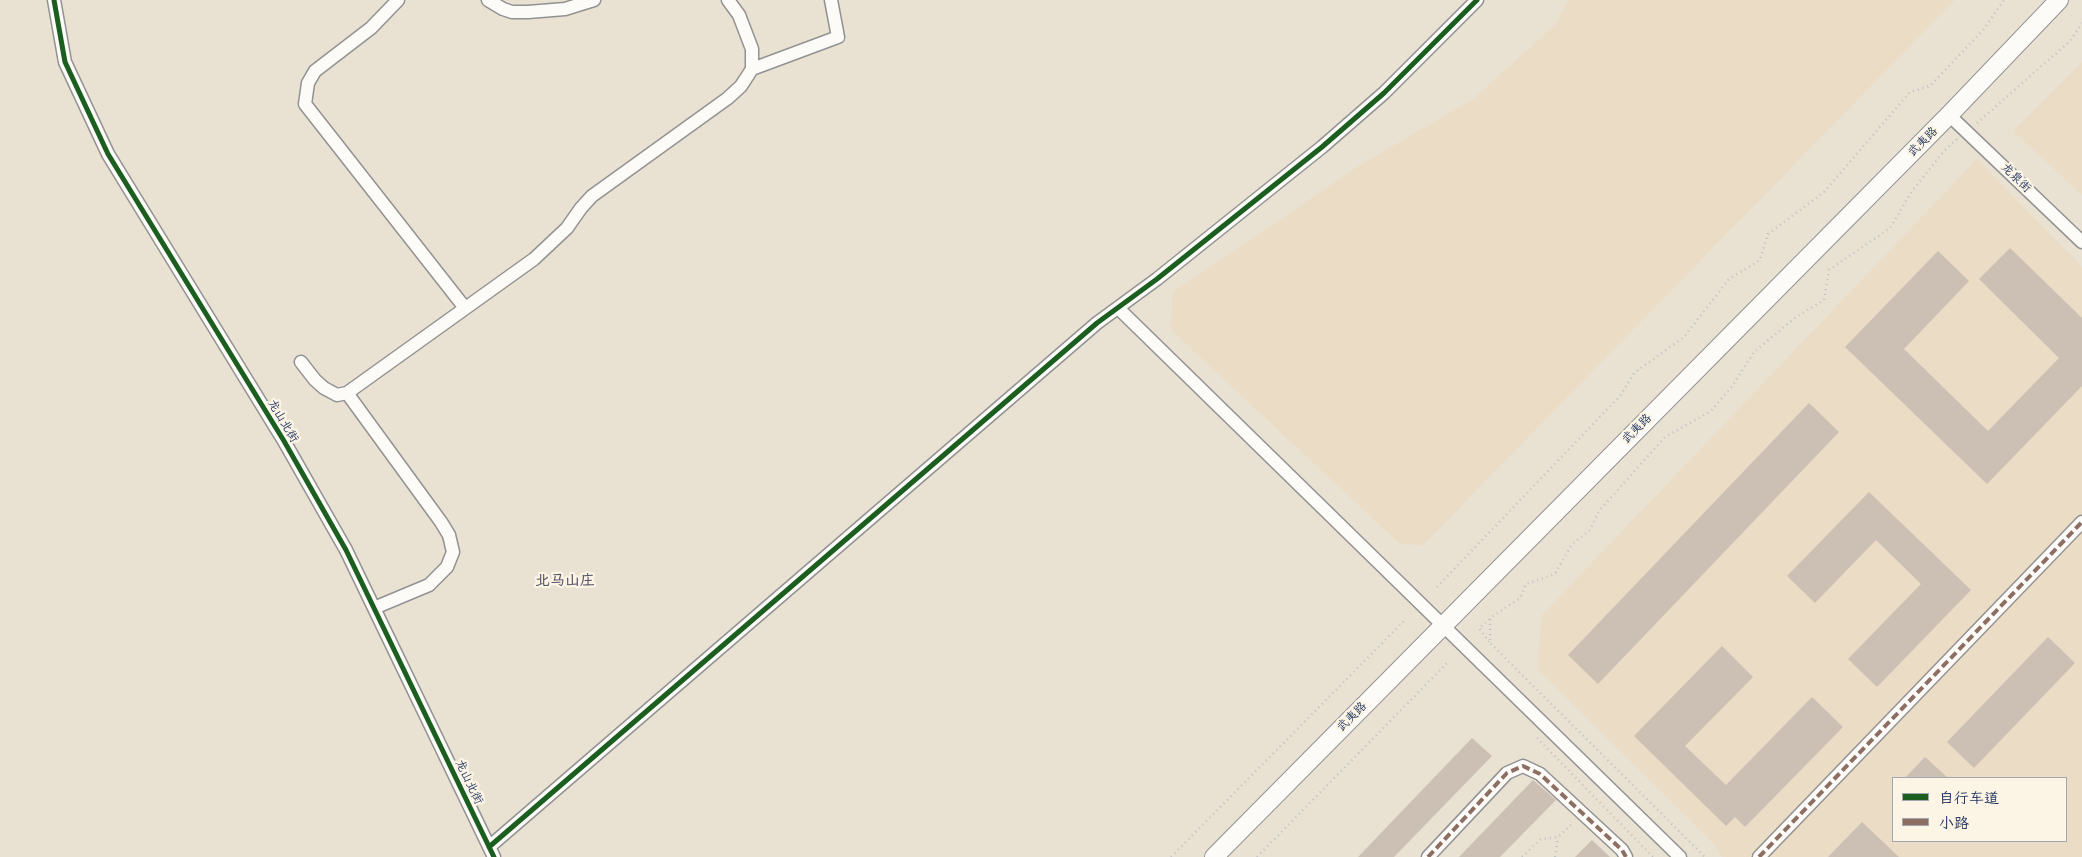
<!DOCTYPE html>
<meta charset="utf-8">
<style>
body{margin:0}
#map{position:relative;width:2082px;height:857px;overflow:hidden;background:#e9e2d3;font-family:"Playpen Sans","LXGW WenKai TC",sans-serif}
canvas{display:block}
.legend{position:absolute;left:1892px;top:777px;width:175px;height:65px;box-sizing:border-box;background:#fcf5e5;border:1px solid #a2a6af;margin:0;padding:6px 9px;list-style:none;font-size:15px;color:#1b2f5e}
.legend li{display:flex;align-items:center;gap:10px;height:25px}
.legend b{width:25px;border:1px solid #a2a6af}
</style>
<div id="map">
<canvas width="2082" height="857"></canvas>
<ul class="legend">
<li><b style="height:6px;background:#1b5e20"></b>自行车道</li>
<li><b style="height:6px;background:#8d6e63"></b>小路</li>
</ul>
</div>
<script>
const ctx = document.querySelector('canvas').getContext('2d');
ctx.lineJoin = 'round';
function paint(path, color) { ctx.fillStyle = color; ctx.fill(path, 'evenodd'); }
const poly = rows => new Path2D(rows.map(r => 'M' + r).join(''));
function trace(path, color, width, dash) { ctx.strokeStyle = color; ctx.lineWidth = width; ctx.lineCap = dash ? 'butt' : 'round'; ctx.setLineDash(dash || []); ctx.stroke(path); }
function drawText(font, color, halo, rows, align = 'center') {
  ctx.font = font + ' "Playpen Sans","LXGW WenKai TC",sans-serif'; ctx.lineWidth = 4.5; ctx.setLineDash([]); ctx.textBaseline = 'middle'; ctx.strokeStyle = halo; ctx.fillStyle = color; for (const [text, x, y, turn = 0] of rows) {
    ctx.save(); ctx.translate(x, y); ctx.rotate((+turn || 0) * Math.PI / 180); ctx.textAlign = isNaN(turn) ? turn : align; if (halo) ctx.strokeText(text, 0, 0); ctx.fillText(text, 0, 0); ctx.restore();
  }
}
paint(poly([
 [1568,0,1955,0,1423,545,1400,544,1170,329,1173,292,1357,167,1473,99,1556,24],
 [2082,62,2082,195,2013,131],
 [1977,159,2082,267,2082,857,1722,857,1714,844,1537,669,1542,615],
 [1893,778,2066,778,2066,841,1893,841]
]), '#ebdcc6');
paint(poly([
 [2010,248,2082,318,2082,386,1987,484,1845,347,1938,251,1969,281,1904,349,1988,431,2059,358,1979,279],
 [1809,403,1839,432,1598,684,1568,655],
 [1869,492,1971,590,1877,687,1848,659,1921,584,1876,540,1815,603,1787,576],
 [2048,637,2075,663,1974,768,1947,742],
 [1722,646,1753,677,1685,746,1726,785,1812,697,1843,727,1745,827,1735,817,1726,826,1634,736],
 [1472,738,1492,756,1394,857,1358,857],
 [1925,757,1948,778,1905,778],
 [1533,780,1556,800,1500,857,1459,857],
 [1862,822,1899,857,1828,857],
 [1592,840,1610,857,1575,857]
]), '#ccbfb4');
const street = poly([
 [54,0,65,62,108,154,284,441,346,550,494,857],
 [398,0,371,28,315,71,308,83,305,104,465,308],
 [488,0,503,9,512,12,528,12,565,9,594,0],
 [752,69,838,37,831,0],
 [1949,115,2082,242],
 [1118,308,1680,857],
 [301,362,315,380,324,388,337,395,347,393,534,259,567,228,581,208,592,196,728,98,741,86,752,69,752,49,739,15,728,0],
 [347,393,441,522,449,535,453,552,447,567,429,585,374,608],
 [489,847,1097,323,1157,279,1322,147,1384,93,1477,0],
 [1428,857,1507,773,1523,766,1540,774,1622,850,1626,857],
 [1759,857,2082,522]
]);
const secondary = poly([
 [1214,857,1949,115,2059,0]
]);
trace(street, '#939292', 15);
trace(secondary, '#939292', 20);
trace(poly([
 [1977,123,2070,41,2082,23],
 [1437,587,1620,396,1634,373,1684,337,1729,279,1760,260,1768,234,1824,192,1910,92,1930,86,1984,29,2004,0],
 [1489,642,1479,628,1490,619],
 [1537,738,1653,857],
 [1704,856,1490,643,1490,618,1520,598,1526,584,1555,574,1572,544,1590,530,1599,511,1665,437,1711,411,1733,385,1754,352,1796,317,1824,300,1829,270,1890,228,1912,191,1945,150,1957,139],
 [1171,857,1406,619],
 [1257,857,1447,663],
 [1522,857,1541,839,1558,837,1572,824],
 [1555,857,1558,837]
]), '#bfc0c2', 2.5, [1, 4]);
trace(street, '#fcfbf8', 12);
trace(secondary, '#fcfbf8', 18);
trace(poly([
 [1428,857,1507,773,1523,766,1540,774,1622,850,1626,857],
 [1759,857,2082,522]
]), '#8d6e63', 4, [8, 4]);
trace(poly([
 [54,0,65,62,108,154,284,441,346,550,494,857],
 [489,847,1097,323,1157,279,1322,147,1384,93,1477,0]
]), '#1b5e20', 5);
drawText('12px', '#1b2f5e', '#fcf5e5', [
 ["武夷路",1923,142,-45],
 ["龙泉街",2016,178,44],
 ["龙山北街",283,421,59],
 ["武夷路",1637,429,-45],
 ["武夷路",1352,717,-45],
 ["龙山北街",469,782,64]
]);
drawText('bold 15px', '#59556b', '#fcf5e5', [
 ["北马山庄",565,581]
]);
</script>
